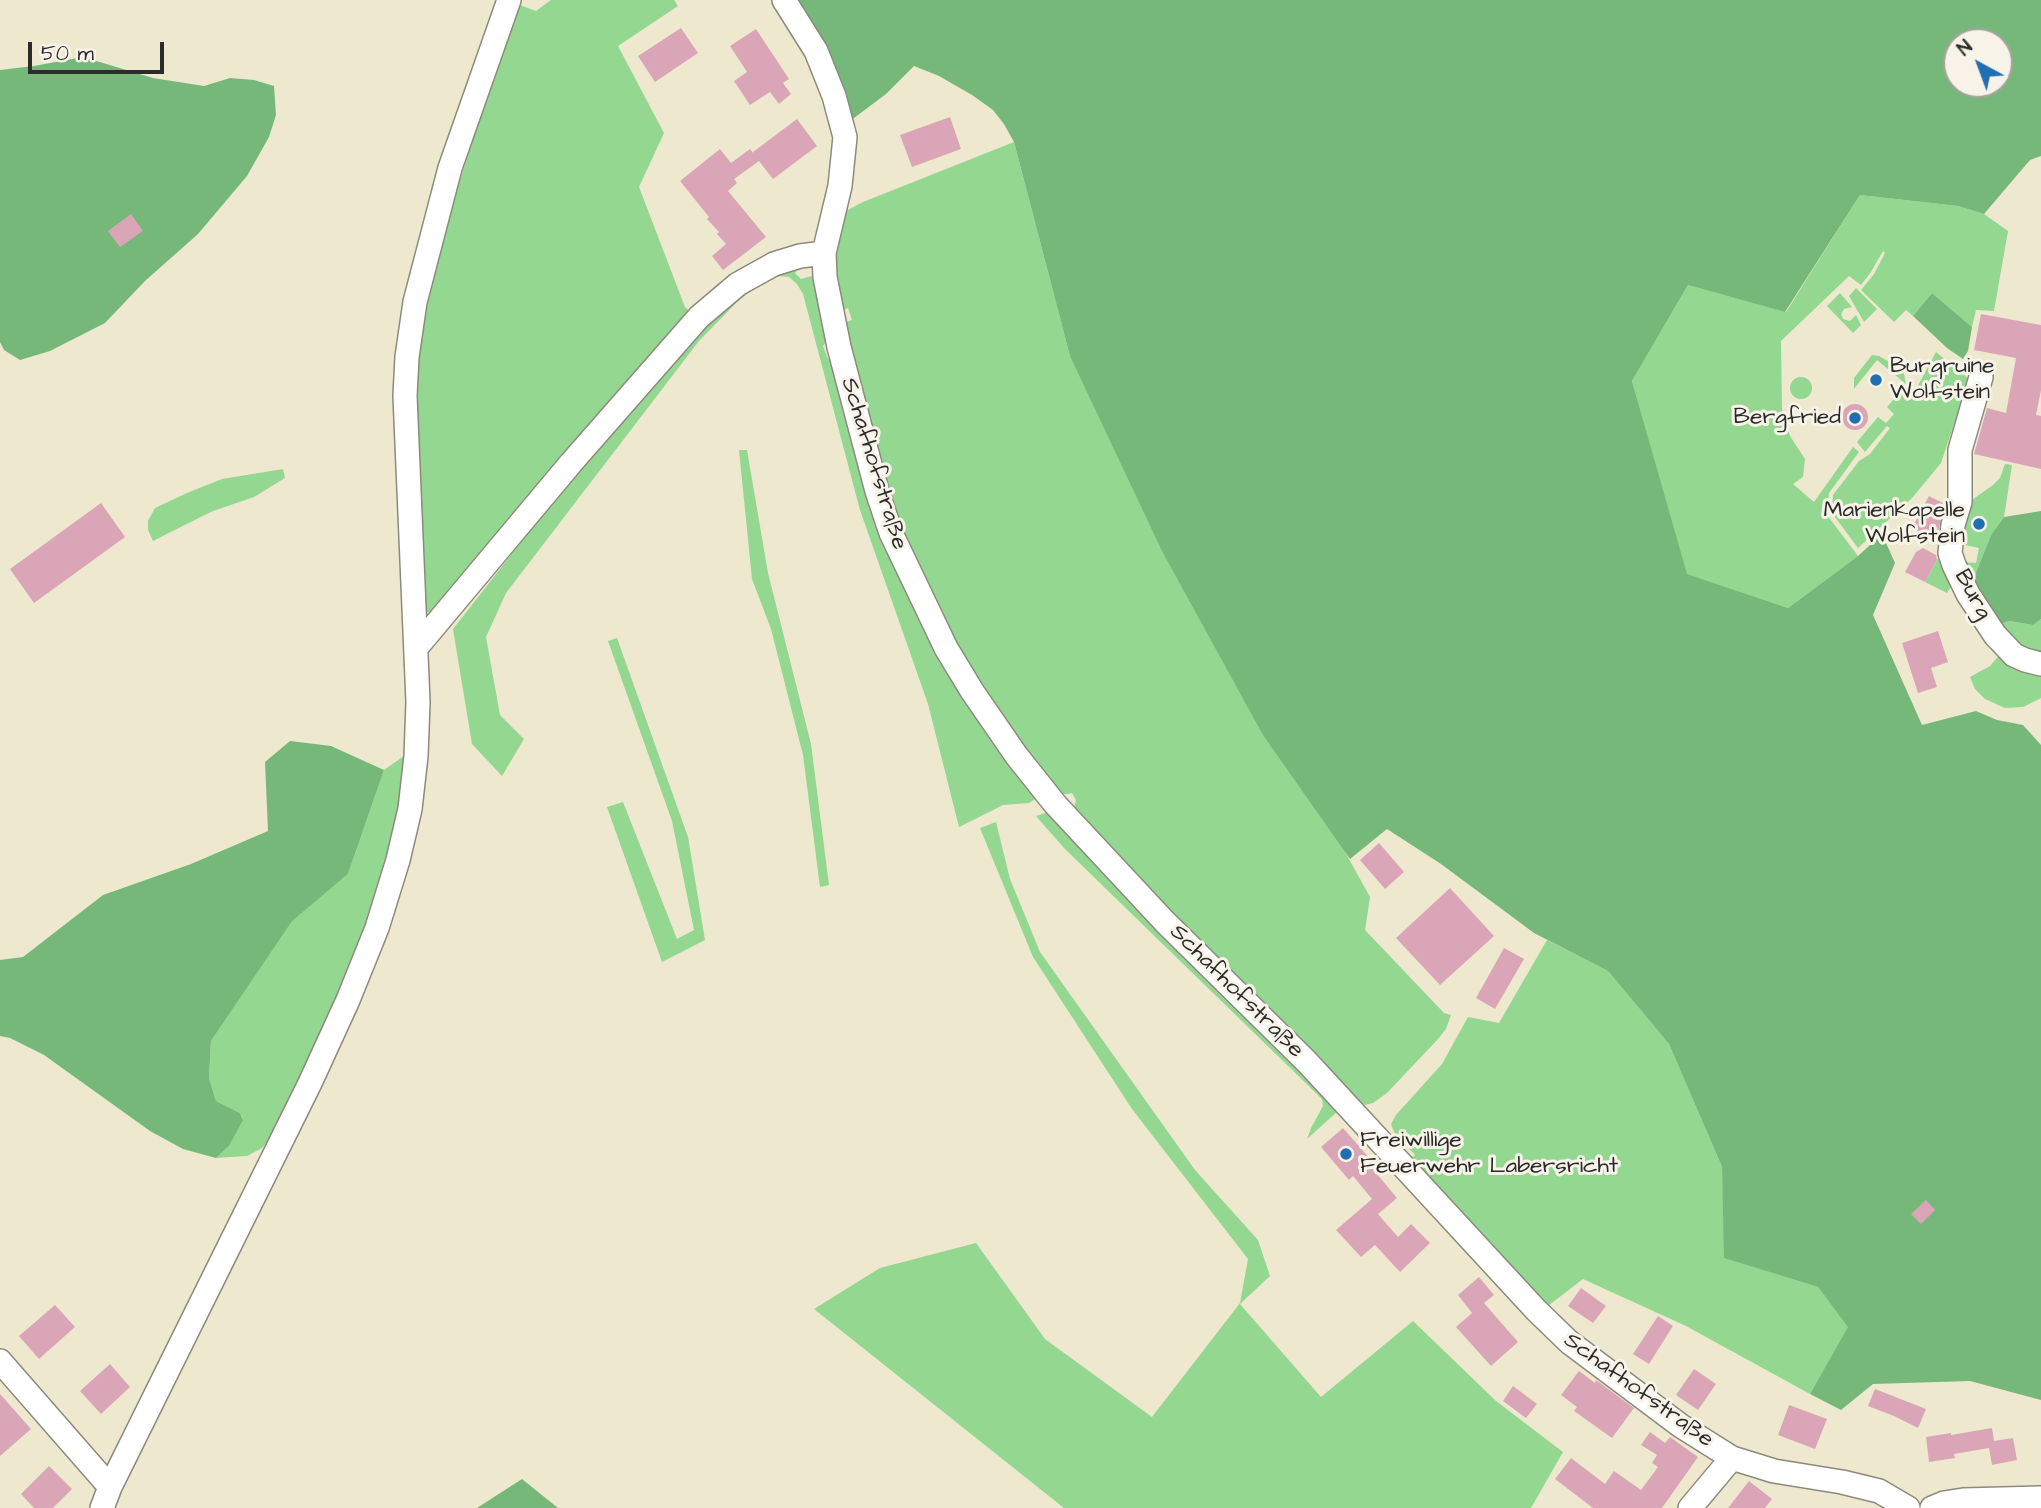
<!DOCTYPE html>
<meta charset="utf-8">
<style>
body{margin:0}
#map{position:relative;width:2041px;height:1508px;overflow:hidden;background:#eee8cf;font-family:"Architects Daughter",sans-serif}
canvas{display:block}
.north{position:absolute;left:1943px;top:28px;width:70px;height:70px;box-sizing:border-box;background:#f7f3e8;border:2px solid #a5a39c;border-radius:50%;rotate:319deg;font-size:19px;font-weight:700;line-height:28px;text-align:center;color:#2b2b2b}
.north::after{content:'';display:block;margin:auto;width:24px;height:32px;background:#1f6fb2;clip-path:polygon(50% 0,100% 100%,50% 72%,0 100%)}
.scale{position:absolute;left:28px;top:42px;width:136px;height:32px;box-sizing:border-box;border:4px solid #2b2b2b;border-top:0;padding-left:9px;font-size:21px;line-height:24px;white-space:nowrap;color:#2b2b2b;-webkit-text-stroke:5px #f7f3e8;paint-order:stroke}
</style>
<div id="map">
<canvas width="2041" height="1508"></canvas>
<div class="north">N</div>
<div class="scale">50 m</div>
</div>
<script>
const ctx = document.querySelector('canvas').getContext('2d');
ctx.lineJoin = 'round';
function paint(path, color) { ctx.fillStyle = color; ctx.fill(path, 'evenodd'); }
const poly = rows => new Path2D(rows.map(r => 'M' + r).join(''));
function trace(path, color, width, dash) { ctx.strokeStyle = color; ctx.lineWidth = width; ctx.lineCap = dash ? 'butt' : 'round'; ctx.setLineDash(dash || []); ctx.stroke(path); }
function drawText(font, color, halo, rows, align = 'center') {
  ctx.font = font + ' "Architects Daughter",sans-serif'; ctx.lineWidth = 6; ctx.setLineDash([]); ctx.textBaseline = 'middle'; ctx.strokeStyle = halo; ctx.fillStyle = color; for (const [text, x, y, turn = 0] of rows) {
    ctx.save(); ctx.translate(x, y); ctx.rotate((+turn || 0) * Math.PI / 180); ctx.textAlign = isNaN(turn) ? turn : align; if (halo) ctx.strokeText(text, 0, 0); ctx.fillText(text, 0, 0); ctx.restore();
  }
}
paint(poly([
 [551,0,674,0,678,6,618,46,664,133,639,187,685,307,693,314,436,609,429,613,421,607,411,400,426,285,517,4,536,11],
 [1014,142,1070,356,1370,897,1365,930,1444,1013,1451,1015,1446,1029,1438,1039,1387,1093,1373,1103,1365,1105,1356,1101,1073,812,1076,800,1072,793,1060,795,968,670,888,502,841,324,852,320,848,308,839,312,832,271,840,214,863,202],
 [1860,195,1958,206,1984,214,2008,231,1994,311,1976,310,1972,327,1932,293,1913,316,1906,310,1894,322,1861,290,1874,274,1885,253,1883,251,1871,272,1861,285,1849,276,1781,341,1782,409,1790,436,1805,459,1803,477,1793,484,1814,502,1853,447,1859,452,1829,493,1827,515,1858,556,1788,608,1686,574,1632,381,1688,285,1786,312],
 [798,268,795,273,801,279,812,276,818,296,828,339,823,346,828,359,833,360,857,456,1037,798,1029,803,1003,805,959,827,928,704,860,510,803,294,797,284,789,277,780,276,763,282,739,300,699,341,506,593,486,637,500,715,524,739,502,776,472,744,453,629,569,481,692,335,766,274],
 [1856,288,1877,309,1864,322,1849,296],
 [1840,293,1852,307,1844,309,1841,314,1843,319,1850,321,1856,315,1861,325,1853,333,1827,306],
 [1936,352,1969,379,1941,463,1913,497,1858,548,1832,513,1833,495,1859,461,1870,454,1890,428,1887,426,1865,452,1857,442,1878,417,1886,423,1894,414,1887,407,1905,386,1914,393],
 [1872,355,1879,356,1900,368,1904,374,1906,384,1877,360,1854,389,1854,378],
 '1790 388a11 11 0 1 1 22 0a11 11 0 1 1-22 0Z',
 [739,450,747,450,768,573,811,744,829,885,820,887,803,755,771,629,752,579],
 [2005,464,2012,465,2004,517,1991,535,1971,585,1960,562,1976,563,1979,548,1956,543,1969,502,1993,485,2000,478],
 [283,469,285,478,254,497,213,511,153,541,148,530,148,521,155,508,187,493,222,479],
 [1939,557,1944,560,1954,582,1947,593,1925,582],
 [2041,619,2041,653,2022,648,1995,626,2009,621,2033,625],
 [617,638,688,837,705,940,662,962,607,807,623,802,677,939,694,930,672,821,608,641],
 [2001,653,2041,670,2041,698,2023,707,2005,708,1985,699,1975,689,1970,677,1990,666],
 [408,753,406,779,382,880,352,966,274,1134,262,1148,247,1156,216,1158,229,1146,243,1119,240,1113,216,1101,209,1078,211,1041,292,920,348,874,384,770],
 [1049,812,1145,918,1191,960,1339,1110,1307,1139,1311,1128,1323,1106,1322,1099,1064,848,1036,816],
 [996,822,1010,879,1040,952,1195,1170,1258,1240,1270,1276,1240,1304,1321,1397,1413,1321,1496,1401,1563,1452,1531,1508,1064,1508,814,1309,880,1268,976,1243,1045,1339,1152,1417,1240,1303,1248,1259,1132,1109,1033,957,980,828],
 [1547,940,1608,971,1669,1044,1722,1167,1725,1258,1818,1287,1849,1327,1810,1394,1686,1326,1583,1279,1544,1309,1409,1160,1415,1155,1395,1134,1391,1124,1396,1115,1442,1064,1468,1017,1499,1023]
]), '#93d790');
paint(poly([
 [795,0,2041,0,2041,156,2030,160,1984,214,1958,206,1860,195,1785,312,1688,285,1632,381,1687,574,1788,608,1858,556,1882,534,1895,563,1873,615,1922,725,1976,711,1997,720,2023,725,2041,745,2041,1400,1970,1381,1873,1384,1841,1410,1810,1394,1848,1327,1818,1287,1724,1258,1722,1167,1669,1044,1608,971,1534,933,1441,864,1387,829,1350,859,1263,735,1162,551,1070,356,1014,142,1004,124,993,110,972,95,939,76,914,66,886,94,850,121],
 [1957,42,1999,42,1999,84,1957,84],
 [83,57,153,78,204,86,230,78,254,80,274,86,276,115,269,137,247,176,198,234,145,281,105,323,50,351,20,360,4,350,0,342,0,70,34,66],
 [1932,293,1972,327,1968,351,1963,359,1947,348,1913,316],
 [2041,511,2041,619,2033,625,2009,621,1995,626,1971,585,1991,535,2004,517],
 [290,741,331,746,384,770,348,874,292,921,211,1041,209,1078,216,1101,240,1113,243,1120,229,1146,216,1158,183,1149,150,1131,44,1055,10,1038,0,1036,0,960,23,957,103,895,191,864,268,831,265,762],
 [522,1479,558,1508,477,1508]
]), '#76b87a');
paint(poly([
 [681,28,698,53,655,82,638,56],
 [756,29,789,79,783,83,791,94,779,104,770,92,750,105,734,81,747,72,730,46],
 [950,117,961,149,912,167,900,135],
 [797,119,817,146,773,179,759,161,734,179,737,183,728,191,766,237,723,270,712,256,726,244,717,234,719,232,707,219,709,217,680,181,720,149,731,163,750,149,754,154,753,152],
 [131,214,143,231,120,247,108,231],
 [1981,314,2041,325,2041,390,2036,415,2041,416,2041,469,1974,454,1987,408,2006,413,2016,358,1974,350],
 '1842 417a13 13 0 1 1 26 0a13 13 0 1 1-26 0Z',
 [1929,496,1945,504,1938,531,1934,539,1912,528],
 [101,503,125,537,34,603,10,569],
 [1923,548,1936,555,1937,560,1925,582,1905,572,1916,552],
 [1938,631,1948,662,1931,668,1937,687,1918,693,1902,643],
 [1379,843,1404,872,1385,889,1360,860],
 [1450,888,1494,936,1440,985,1396,938],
 [1504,948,1524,959,1495,1009,1476,998],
 [1343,1128,1371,1160,1368,1163,1397,1198,1378,1214,1398,1237,1411,1224,1430,1243,1400,1272,1375,1245,1361,1257,1336,1230,1372,1199,1353,1176,1349,1180,1321,1147],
 [1926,1200,1935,1210,1921,1224,1911,1214],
 [1479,1277,1494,1295,1484,1303,1518,1342,1491,1366,1456,1327,1472,1313,1458,1295],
 [1581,1288,1606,1306,1593,1323,1568,1306],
 [55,1305,75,1327,39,1359,19,1336],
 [1658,1316,1673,1326,1649,1364,1633,1354],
 [110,1364,130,1387,101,1414,80,1391],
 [1694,1369,1716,1384,1698,1410,1676,1395],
 [1579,1371,1595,1383,1596,1380,1634,1408,1612,1438,1574,1411,1577,1407,1561,1395],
 [1513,1386,1537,1404,1526,1418,1503,1401],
 [1875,1389,1926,1409,1918,1428,1894,1416,1868,1406],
 [0,1394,31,1429,0,1456],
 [1789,1405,1827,1419,1815,1449,1778,1435],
 [1992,1428,1994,1441,2013,1438,2017,1460,1992,1465,1989,1448,1954,1454,1955,1458,1929,1462,1926,1437,1951,1433,1951,1435],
 [1650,1432,1665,1443,1670,1437,1698,1457,1662,1508,1593,1508,1555,1479,1571,1458,1605,1484,1614,1471,1641,1490,1658,1467,1652,1463,1657,1455,1641,1445],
 [49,1466,72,1489,53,1508,34,1508,21,1494],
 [1749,1481,1772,1499,1765,1508,1728,1508]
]), '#daa6b7');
const street = poly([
 [784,0,816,51,834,96,845,137,840,186,824,253,825,277,839,347,877,491,891,533,946,648,972,691,1016,755,1055,804,1165,922,1307,1062,1536,1310,1569,1342,1681,1426,1732,1458,1774,1471,1842,1482,1879,1491,1908,1508],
 [1981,377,1960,450,1960,502,1953,525,1950,553,1954,565,1968,594,1995,635,2014,655,2025,660,2041,664],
 [416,648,571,463,699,317,738,284,774,264,800,256,824,253],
 [0,1361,110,1487],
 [102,1508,110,1487,310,1083,348,1000,377,928,398,860,410,809,416,756,418,702,405,396,407,357,415,302,450,168,509,0],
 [1690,1508,1732,1458],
 [1932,1508,1944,1503,1963,1500,2041,1498]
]);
trace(street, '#8c8a7d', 26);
trace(street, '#fff', 23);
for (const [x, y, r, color] of [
 [1876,380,7,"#1f6fb2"],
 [1855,418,7,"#1f6fb2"],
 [1979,524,7,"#1f6fb2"],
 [1346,1154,7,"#1f6fb2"]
]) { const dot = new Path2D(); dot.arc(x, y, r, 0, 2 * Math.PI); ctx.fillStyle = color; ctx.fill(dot); trace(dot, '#f7f3e8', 2.5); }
drawText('23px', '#2b2b2b', '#f7f3e8', [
 ["Burgruine",1890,367],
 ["Wolfstein",1890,393],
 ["Bergfried",1841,418,"right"],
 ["Marienkapelle",1965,511,"right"],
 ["Wolfstein",1965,537,"right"],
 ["Freiwillige",1360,1141],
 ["Feuerwehr Labersricht",1360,1167]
], 'left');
drawText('23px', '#2b2b2b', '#f7f3e8', [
 ["Schafhofstraße",873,464,73],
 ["Burg",1972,595,61],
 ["Schafhofstraße",1236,992,45],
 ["Schafhofstraße",1638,1391,36]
]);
</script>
